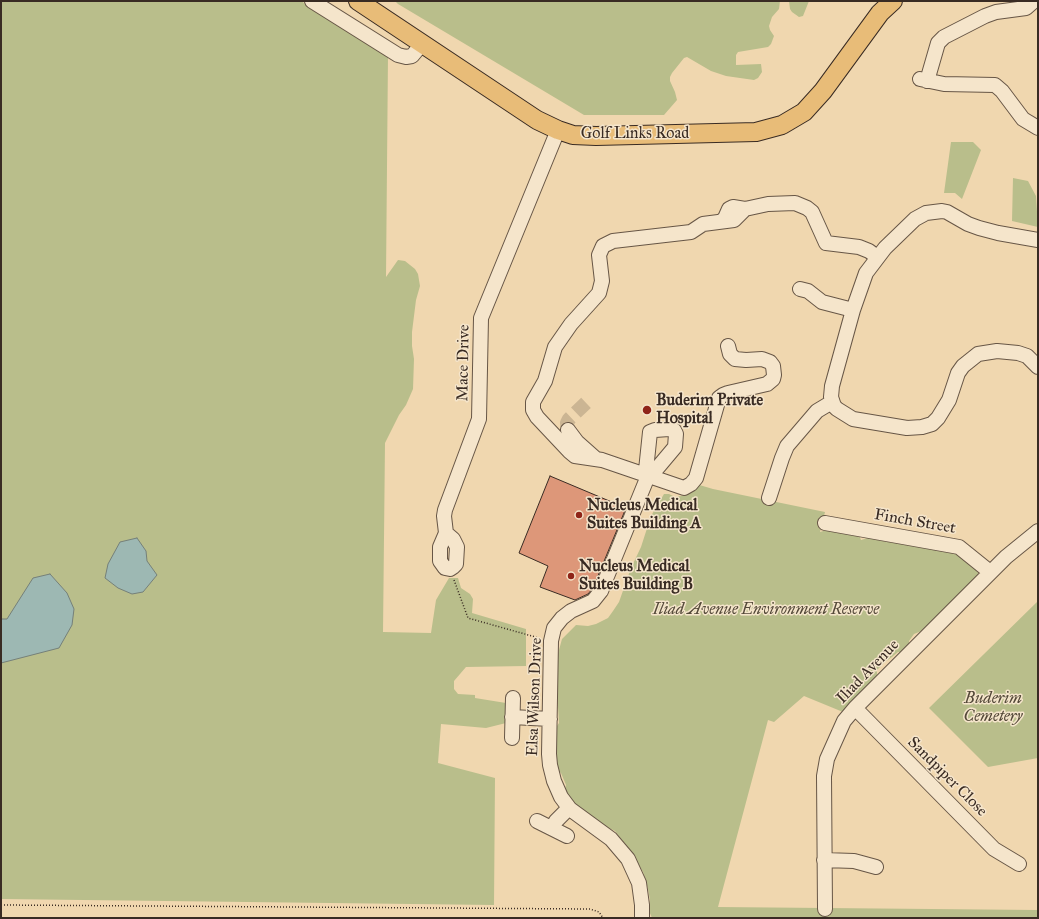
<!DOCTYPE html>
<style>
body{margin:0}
#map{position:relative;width:1039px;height:919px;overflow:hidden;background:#f0d7af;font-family:"IM FELL Great Primer",serif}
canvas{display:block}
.frame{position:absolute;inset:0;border:2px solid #392b23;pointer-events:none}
</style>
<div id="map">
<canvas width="1039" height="919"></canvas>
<div class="frame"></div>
</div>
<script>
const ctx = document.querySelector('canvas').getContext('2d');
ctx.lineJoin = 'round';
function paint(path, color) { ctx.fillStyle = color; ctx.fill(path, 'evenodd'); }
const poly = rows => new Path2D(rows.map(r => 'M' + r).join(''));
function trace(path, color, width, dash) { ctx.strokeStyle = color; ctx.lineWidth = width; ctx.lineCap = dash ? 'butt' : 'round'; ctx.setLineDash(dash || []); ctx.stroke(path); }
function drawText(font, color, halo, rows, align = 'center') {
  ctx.font = font + ' "IM FELL Great Primer",serif'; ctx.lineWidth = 3; ctx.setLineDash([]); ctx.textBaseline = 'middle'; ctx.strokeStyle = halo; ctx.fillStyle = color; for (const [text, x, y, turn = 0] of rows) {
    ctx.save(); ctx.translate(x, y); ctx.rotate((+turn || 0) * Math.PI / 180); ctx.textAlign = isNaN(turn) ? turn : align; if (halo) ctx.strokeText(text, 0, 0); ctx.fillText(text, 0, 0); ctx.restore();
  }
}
paint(poly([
 [1,1,301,1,388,55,386,277,398,260,405,261,415,269,418,274,420,286,416,300,412,332,412,346,414,359,413,389,406,405,399,415,385,443,383,632,431,633,436,600,449,578,458,578,461,588,470,594,473,599,472,613,526,629,526,666,466,667,454,681,454,689,458,694,475,695,475,698,506,703,506,723,486,728,441,724,438,763,495,778,494,905,1,899],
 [395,1,780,1,779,9,772,17,769,26,770,30,774,36,771,44,768,47,738,52,736,55,736,65,761,64,762,72,758,78,754,80,726,76,711,71,687,57,684,58,672,73,670,77,670,81,675,92,677,100,664,115,584,115,398,4],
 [789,1,823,1,821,2,809,1,803,16,799,17,792,12,790,9],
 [951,142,973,142,981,150,962,199,955,193,944,193],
 [1013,178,1028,181,1036,196,1038,227,1012,221],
 [696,484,713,489,825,512,820,532,837,527,859,535,861,540,871,537,877,538,883,541,952,551,958,553,978,569,978,578,929,628,914,634,909,641,909,645,902,652,898,652,892,657,885,662,877,670,877,676,843,712,804,696,774,722,768,720,718,907,1038,910,1038,918,652,918,649,911,650,900,648,889,643,872,625,844,615,831,584,816,564,793,566,785,561,773,557,770,555,729,559,723,556,674,556,661,562,639,576,625,588,626,596,624,608,618,613,611,619,602,631,568,641,547,651,516,664,494,669,494,675,497,681,496,686,494],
 [1038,601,1038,758,988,767,929,708]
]), '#b9be8b');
const water = poly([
 [137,538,146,551,147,561,157,575,143,592,132,594,118,588,105,578,108,564,120,542,137,538],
 [50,574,67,593,74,609,72,625,59,648,1,663,1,619,7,619,33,578,50,574]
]);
paint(water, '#9db8b3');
trace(water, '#758079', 1);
const building = poly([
 [550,476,626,508,593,588,588,594,575,600,540,587,548,566,519,553,550,476]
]);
paint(building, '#dd9779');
trace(building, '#392b23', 1);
trace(poly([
 [568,430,567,423,569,419,589,400]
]), '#cbb593', 14, [14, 7]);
const minor = poly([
 [312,1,398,55,406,57,412,56,422,44],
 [920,79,944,84,995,85,1002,91,1023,119,1038,128],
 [927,81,938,43,944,37,985,16,996,12,1026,8,1034,1],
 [722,221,725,218,729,209,733,207,745,209,768,204,795,203,807,208,812,212,826,243,859,247,869,251,877,257],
 [1038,240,998,233,979,228,968,224,947,212,942,211,926,213,915,219,885,248,866,273,853,310,832,386,831,397,834,406,837,409,853,419,907,428,922,427,932,424,938,418,949,400,958,373,963,366,978,354,997,351,1018,353,1027,356,1038,367],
 [800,289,808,291,822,302,853,310],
 [728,346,730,354,735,359,746,360,762,359,770,362,773,366,774,375,773,379,767,384,728,393,723,395,719,398,696,478,691,484,684,488,602,460,575,456,569,451,537,417,533,410,533,402,545,381,555,347,571,324,599,293,602,281,599,255,603,246,613,241,691,232,703,224,734,220,745,209],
 [568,430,577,442,595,458],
 [769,498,782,458,787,446,817,411,832,402],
 [825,523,959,547,990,572],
 [446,533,444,516,445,510,479,419,481,318,558,130],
 [446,533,453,539,457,547,456,564,453,567,450,569,445,568,440,561,440,547,446,533],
 [855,708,994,849,1019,864],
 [512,717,550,719],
 [512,738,513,698],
 [537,821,567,836],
 [552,828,556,821,569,808],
 [824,860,854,861,876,867],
 [825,909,824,776,827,759,844,721,855,708,1006,557,1038,531],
 [642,918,642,905,639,883,628,859,611,839,570,809,561,797,554,781,550,765,549,754,551,641,554,628,562,618,571,611,593,601,601,591,648,476,654,472,675,447,676,434,674,430,669,429,655,430,650,432,646,470,648,476]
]);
const major = poly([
 [358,1,537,120,558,130,573,135,596,136,756,132,782,125,804,112,823,91,880,13,893,1]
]);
trace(minor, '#675646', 16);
trace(major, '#392b23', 20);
trace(poly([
 [454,580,468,618,539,638],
 [1,905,590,909,599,912,603,918]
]), '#392b23', 1.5, [1, 2]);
trace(minor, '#f5e5cb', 14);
trace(major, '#e8bc78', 18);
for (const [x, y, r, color] of [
 [647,410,5,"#8f2418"],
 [579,515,4,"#8f2418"],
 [571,576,4,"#8f2418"]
]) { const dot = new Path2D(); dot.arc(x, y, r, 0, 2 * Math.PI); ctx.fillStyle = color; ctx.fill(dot); trace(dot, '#f5e5cb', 1.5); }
drawText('16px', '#392b23', '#f5e5cb', [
 ["Golf Links Road",635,134],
 ["Mace Drive",464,363,-89],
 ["Finch Street",915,522,10],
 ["Iliad Avenue",868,672,-46],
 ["Elsa Wilson Drive",535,697,-88],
 ["Sandpiper Close",947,777,45]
]);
drawText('bold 16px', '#392b23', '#f5e5cb', [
 ["Buderim Private",656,401],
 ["Hospital",656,419],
 ["Nucleus Medical",587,506],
 ["Suites Building A",587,524],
 ["Nucleus Medical",579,567],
 ["Suites Building B",579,585]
], 'left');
drawText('italic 16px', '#534838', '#f5e5cb', [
 ["Iliad Avenue Environment Reserve",766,610],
 ["Buderim",993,699],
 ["Cemetery",993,717]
]);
</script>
